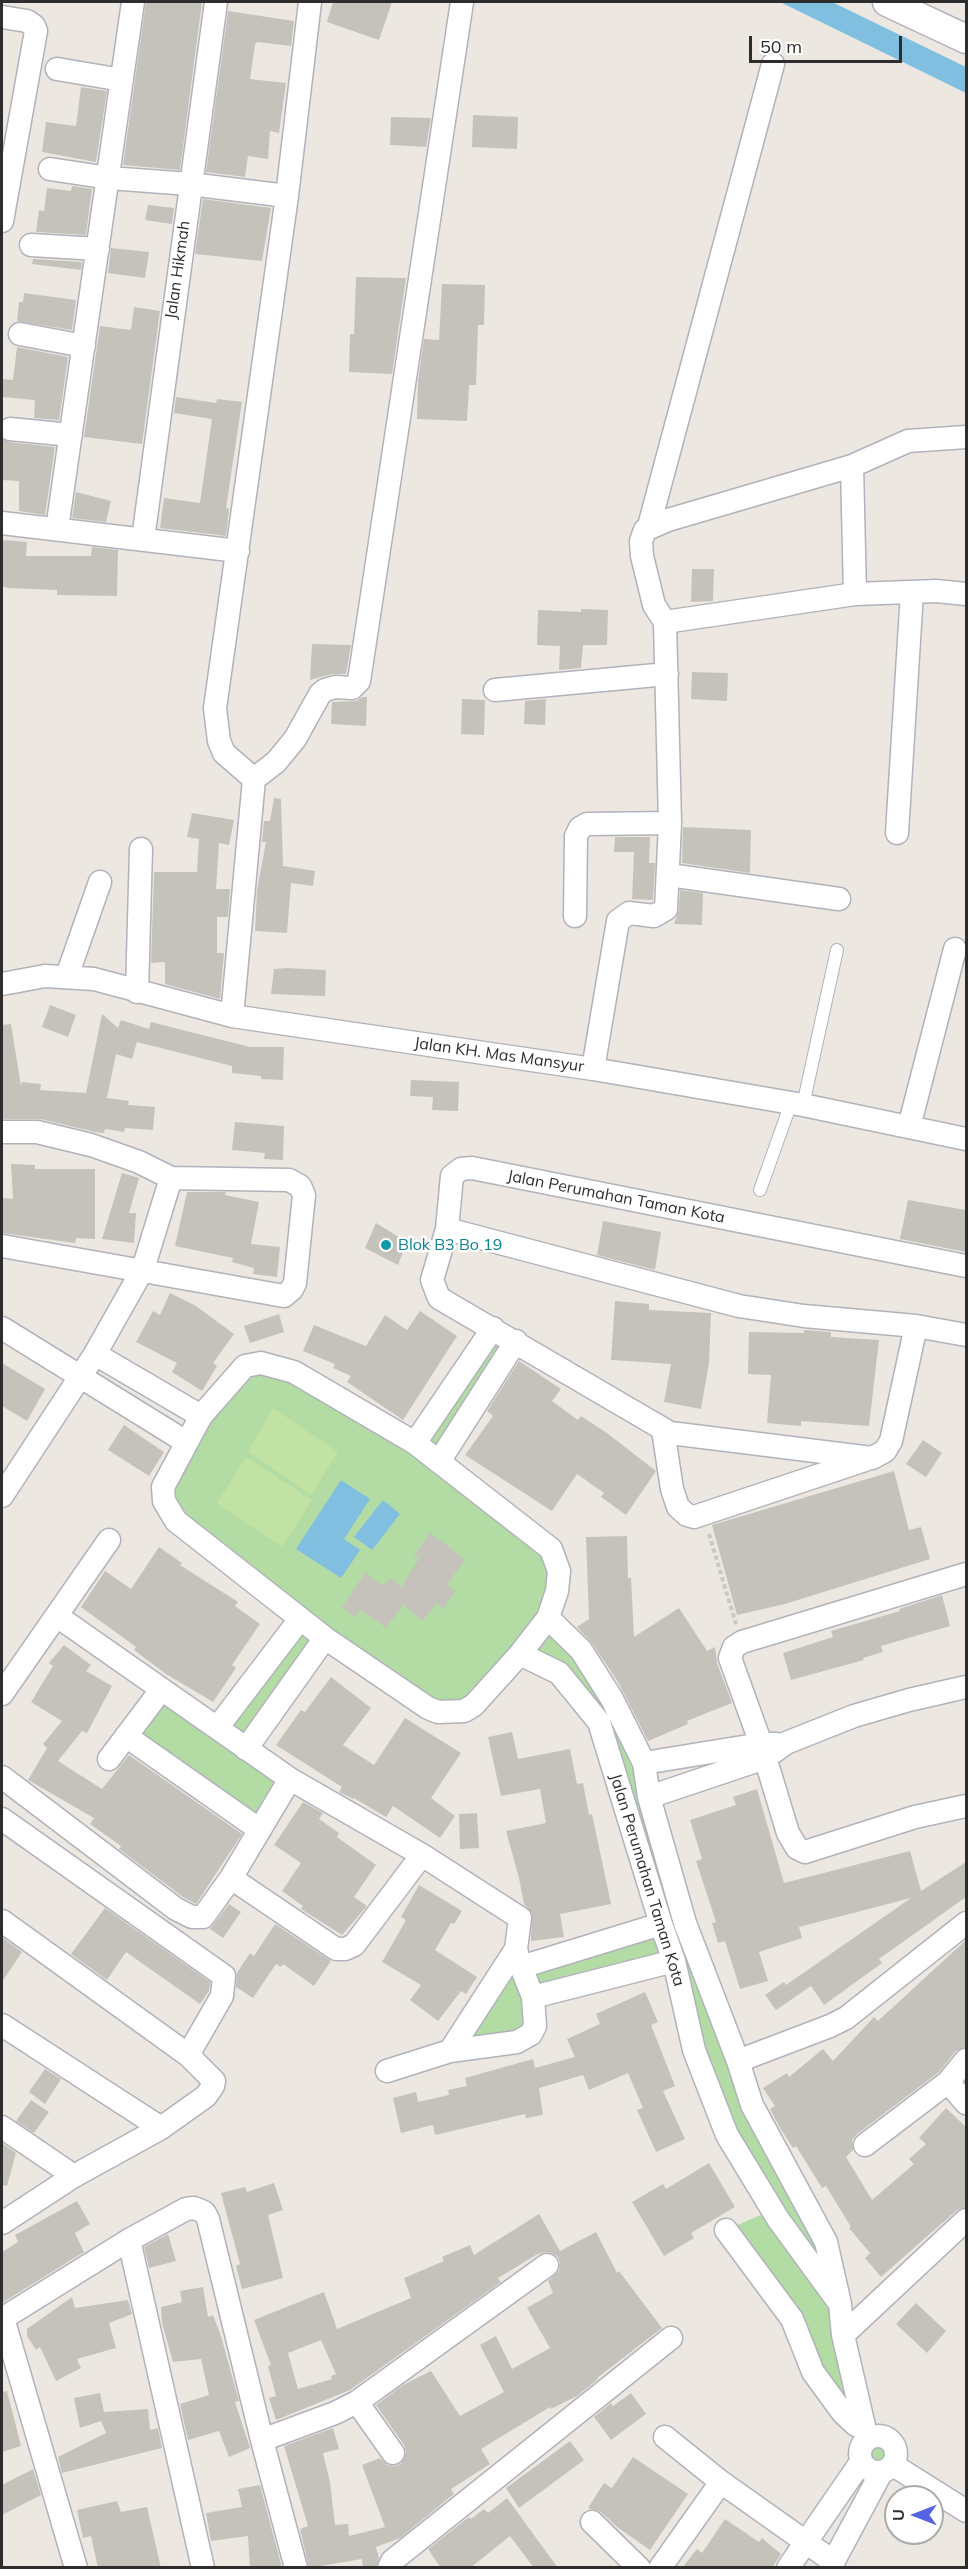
<!DOCTYPE html>
<style>
body{margin:0}
#map{position:relative;width:968px;height:2569px;overflow:hidden;background:#ece8e1;font-family:Mulish,sans-serif}
canvas{display:block}
.frame{position:absolute;inset:0;border:3px solid #2d2d2d;pointer-events:none}
.north{position:absolute;left:884px;top:2485px;width:60px;height:60px;box-sizing:border-box;background:#fff;border:2px solid #ababab;border-radius:50%;rotate:270deg;font-size:16px;font-weight:700;line-height:24px;text-align:center;color:#2d2d2d}
.north::after{content:'';display:block;margin:auto;width:21px;height:27px;background:#5563e5;clip-path:polygon(50% 0,100% 100%,50% 72%,0 100%)}
.scale{position:absolute;left:749px;top:36px;width:153px;height:27px;box-sizing:border-box;border:3px solid #2d2d2d;border-top:0;padding-left:8px;font-size:18px;line-height:21px;white-space:nowrap;color:#2d2d2d;-webkit-text-stroke:4px #fff;paint-order:stroke}
</style>
<div id="map">
<canvas width="968" height="2569"></canvas>
<div class="frame"></div>
<div class="north">U</div>
<div class="scale">50 m</div>
</div>
<script>
const ctx = document.querySelector('canvas').getContext('2d');
ctx.lineJoin = 'round';
function paint(path, color) { ctx.fillStyle = color; ctx.fill(path, 'evenodd'); }
const poly = rows => new Path2D(rows.map(r => 'M' + r).join(''));
function trace(path, color, width, dash) { ctx.strokeStyle = color; ctx.lineWidth = width; ctx.lineCap = dash ? 'butt' : 'round'; ctx.setLineDash(dash || []); ctx.stroke(path); }
function drawText(font, color, halo, rows, align = 'center') {
  ctx.font = font + ' Mulish,sans-serif'; ctx.lineWidth = 5; ctx.setLineDash([]); ctx.textBaseline = 'middle'; ctx.strokeStyle = halo; ctx.fillStyle = color; for (const [text, x, y, turn = 0] of rows) {
    ctx.save(); ctx.translate(x, y); ctx.rotate((+turn || 0) * Math.PI / 180); ctx.textAlign = isNaN(turn) ? turn : align; if (halo) ctx.strokeText(text, 0, 0); ctx.fillText(text, 0, 0); ctx.restore();
  }
}
paint(poly([
 [493,1328,516,1341,440,1460,551,1549,548,1618,612,1699,738,2061,826,2242,864,2429,726,2230,770,2211,733,2145,674,1961,533,1997,535,2026,450,2051,516,1949,521,1967,660,1924,599,1722,520,1654,453,1713,325,1639,246,1748,290,1779,260,1830,126,1736,161,1690,217,1728,300,1619,169,1510,186,1442,261,1363,415,1443],
 [878,2435,889,2439,897,2454,896,2460,875,2472,865,2467,860,2452,861,2447,872,2436]
]), '#b2dca4');
paint(poly([
 [273,1408,338,1452,311,1495,248,1452],
 [246,1457,312,1500,282,1547,217,1503]
]), '#c1e2a2');
paint(poly([
 [780,2,832,2,966,67,966,93],
 [341,1480,370,1499,344,1539,360,1550,341,1578,296,1549],
 [383,1500,400,1514,372,1550,354,1537]
]), '#81bfe1');
paint(poly([
 [146,2,202,2,180,170,123,165],
 [333,2,392,2,379,40,327,22],
 [228,11,294,21,291,46,257,42,255,45,250,79,286,83,279,133,270,131,268,159,248,156,245,177,206,172],
 [81,87,107,91,96,162,42,152,46,122,76,126],
 [473,115,518,117,517,149,472,147],
 [391,117,431,118,426,147,390,145],
 [72,186,92,189,86,235,36,232,39,210,44,211,47,188,71,191],
 [203,199,271,208,262,261,195,254],
 [148,205,174,208,172,224,145,220],
 [111,248,149,252,145,278,108,273],
 [33,259,82,262,81,270,32,264],
 [356,277,406,278,392,374,349,372,350,334,354,334],
 [442,284,485,285,484,325,478,325,476,385,469,385,467,421,417,419,418,381,424,339,439,340],
 [24,293,76,300,72,330,17,321,19,302,23,302],
 [134,307,160,311,142,444,84,437,100,326,131,330],
 [17,347,68,357,59,420,34,418,35,400,2,397,2,379,13,380],
 [176,397,216,403,217,399,242,402,226,508,229,509,226,536,160,528,164,498,200,503,212,419,174,413],
 [2,439,9,442,55,447,45,515,19,511,19,481,2,480],
 [76,492,111,501,106,522,72,518],
 [2,540,27,542,26,556,91,556,92,547,118,550,117,596,57,595,57,590,8,588,2,586],
 [692,569,714,569,713,601,691,602],
 [581,609,608,610,607,645,583,645,581,668,559,670,560,646,537,645,538,610,581,612],
 [312,644,351,645,346,674,332,674,310,680],
 [692,672,728,673,727,701,691,699],
 [362,697,367,697,366,726,331,724,332,702,356,701],
 [462,699,485,700,484,735,461,734],
 [546,699,545,725,524,724,525,701],
 [274,798,281,799,283,866,315,871,313,886,291,883,287,933,255,931,257,890,266,842,262,842,264,821,270,821],
 [192,813,234,820,229,845,219,843,216,889,230,889,228,917,217,917,217,953,224,953,220,999,165,984,165,962,151,963,154,872,197,872,199,839,187,837],
 [683,827,751,830,750,873,682,863],
 [615,837,650,837,649,863,655,863,653,900,632,899,634,852,614,852],
 [680,890,703,893,702,925,674,924,679,910],
 [287,968,326,970,325,996,271,994,274,969],
 [50,1005,76,1015,68,1037,42,1027],
 [102,1014,118,1028,121,1020,149,1029,151,1022,250,1047,284,1047,283,1080,261,1079,261,1076,232,1073,232,1066,137,1042,132,1059,116,1054,107,1098,129,1101,128,1105,155,1107,153,1130,125,1128,124,1132,105,1129,104,1133,95,1132,40,1119,2,1119,2,1025,11,1024,21,1086,22,1082,41,1084,40,1090,86,1093],
 [411,1080,459,1082,458,1111,432,1110,433,1097,410,1096],
 [235,1122,284,1126,283,1160,264,1159,265,1153,232,1150],
 [11,1164,35,1165,35,1169,95,1169,95,1239,76,1238,75,1243,2,1233,2,1198,13,1199],
 [122,1173,139,1178,129,1213,136,1213,134,1243,102,1239],
 [187,1192,226,1192,225,1195,259,1202,251,1244,280,1247,277,1277,253,1274,254,1268,232,1262,233,1258,175,1246],
 [908,1200,966,1210,966,1252,900,1239],
 [603,1221,661,1232,655,1270,597,1255],
 [376,1223,407,1242,398,1265,365,1248],
 [170,1293,196,1306,234,1334,213,1363,217,1366,202,1391,172,1372,177,1363,136,1342,153,1311,160,1315],
 [615,1301,649,1304,649,1310,711,1313,709,1363,701,1409,664,1402,671,1364,611,1360],
 [420,1311,457,1336,403,1420,347,1382,351,1376,333,1368,335,1364,303,1351,314,1325,366,1346,385,1315,407,1330],
 [279,1314,284,1332,250,1343,244,1326],
 [804,1330,831,1332,831,1337,879,1340,869,1426,801,1421,801,1426,767,1423,771,1375,748,1374,749,1332,804,1333],
 [519,1361,561,1389,552,1401,578,1420,581,1416,607,1433,656,1471,626,1515,601,1497,604,1493,577,1474,552,1511,465,1455,493,1416,487,1411],
 [2,1363,45,1389,27,1421,2,1406],
 [124,1425,164,1452,149,1476,108,1450],
 [923,1440,942,1453,926,1477,906,1464],
 [894,1471,909,1530,921,1527,930,1559,785,1604,737,1615,712,1525],
 [430,1533,465,1559,447,1585,455,1591,444,1608,437,1603,422,1621,403,1605,386,1628,360,1609,355,1617,342,1607,365,1573,383,1586,390,1578,401,1587,419,1559,414,1556],
 [627,1536,628,1578,631,1578,634,1637,679,1608,707,1651,715,1647,717,1663,732,1703,687,1721,688,1724,648,1741,618,1682,592,1643,577,1627,589,1619,586,1537],
 [159,1547,182,1563,180,1565,238,1602,235,1606,260,1624,232,1665,236,1668,213,1702,166,1674,134,1650,136,1647,81,1607,105,1571,131,1589],
 [942,1595,950,1626,881,1646,883,1652,863,1658,864,1660,791,1680,783,1653,833,1637,831,1631,900,1611,899,1609],
 [64,1645,91,1665,86,1671,112,1686,87,1733,82,1731,58,1761,102,1789,129,1755,242,1834,196,1904,183,1897,119,1849,121,1846,90,1824,94,1818,28,1780,47,1748,43,1744,62,1721,31,1702,53,1666,49,1663],
 [331,1677,371,1708,343,1745,374,1765,405,1718,461,1753,431,1798,455,1816,440,1838,393,1806,386,1817,354,1798,353,1799,339,1792,342,1787,276,1745,301,1710,305,1712],
 [512,1732,518,1759,570,1749,577,1784,583,1783,589,1815,592,1814,611,1904,560,1914,564,1937,531,1941,532,1913,524,1904,519,1878,506,1831,546,1823,540,1789,501,1796,488,1737],
 [757,1789,784,1883,910,1851,921,1891,966,1862,966,1897,879,1959,882,1963,824,2005,811,1986,776,2010,765,1995,784,1982,786,1985,911,1898,799,1927,802,1938,759,1952,768,1981,740,1989,725,1941,718,1943,712,1923,716,1922,696,1861,702,1859,690,1820,736,1805,733,1797],
 [303,1802,323,1813,319,1819,339,1833,337,1837,376,1865,354,1897,367,1906,342,1935,301,1909,303,1906,282,1891,301,1863,274,1845],
 [477,1813,479,1848,460,1849,459,1814],
 [419,1885,462,1911,454,1924,451,1923,435,1950,477,1977,466,1994,461,1991,438,2021,410,2000,421,1985,382,1962,406,1920,401,1917],
 [229,1904,241,1912,223,1938,210,1929],
 [105,1908,210,1982,209,1991,200,2004,126,1952,107,1980,71,1954],
 [275,1924,331,1961,314,1986,283,1964,281,1967,276,1964,253,1998,236,1987,237,1973,250,1953,254,1956],
 [3,1938,22,1952,2,1982,2,1940],
 [966,1940,966,2047,956,2051,939,2072,857,2134,852,2140,853,2150,846,2157,872,2200,914,2164,909,2159,926,2144,919,2138,946,2108,966,2127,966,2207,957,2210,881,2277,865,2258,870,2253,849,2228,851,2227,826,2186,822,2188,796,2146,793,2148,780,2128,770,2109,775,2106,763,2088,787,2073,789,2077,823,2049,833,2061,874,2017,878,2021],
 [645,1992,658,2022,651,2025,675,2086,663,2091,685,2139,656,2152,637,2110,643,2108,628,2073,589,2090,583,2075,539,2088,543,2115,526,2118,525,2114,435,2135,433,2125,401,2133,393,2098,416,2092,418,2102,449,2095,448,2090,467,2086,465,2078,533,2059,535,2068,575,2057,567,2039,600,2024,596,2014],
 [45,2069,61,2079,45,2104,29,2092],
 [31,2100,49,2112,34,2133,16,2121],
 [2,2143,16,2153,7,2186,2,2185],
 [709,2163,735,2207,691,2233,694,2238,664,2256,632,2202,663,2184,666,2189],
 [274,2183,283,2210,268,2215,283,2278,242,2289,236,2266,240,2264,221,2193,245,2187,247,2192],
 [77,2201,90,2224,75,2233,84,2252,2,2303,2,2252,18,2242,15,2235],
 [539,2214,560,2251,596,2232,617,2273,619,2271,662,2328,597,2378,598,2379,577,2396,551,2409,550,2407,481,2449,490,2464,451,2489,454,2494,400,2538,376,2547,379,2558,376,2568,363,2568,362,2559,309,2568,300,2529,308,2526,284,2446,333,2428,339,2449,323,2453,330,2482,335,2525,348,2524,349,2536,385,2527,362,2465,380,2458,387,2465,395,2466,401,2464,406,2452,404,2445,376,2405,403,2385,431,2371,460,2416,504,2392,480,2345,496,2336,512,2369,550,2348,527,2308,553,2293,548,2281,559,2271,560,2263,558,2257,552,2253,545,2252,536,2255,498,2278,501,2282,350,2390,276,2420,269,2398,276,2396,268,2366,271,2365,254,2320,324,2292,337,2329,411,2298,404,2278,444,2261,442,2257,470,2245,474,2255],
 [321,2340,336,2374,331,2376,332,2379,298,2389,288,2353],
 [168,2234,176,2261,149,2268,144,2247],
 [203,2287,208,2317,213,2315,221,2336,239,2401,235,2402,250,2448,229,2457,219,2431,188,2440,180,2404,209,2395,201,2359,173,2362,162,2323,161,2307,182,2302,180,2291],
 [72,2297,75,2308,128,2300,132,2314,109,2323,116,2348,77,2359,81,2368,56,2381,40,2347,36,2350,27,2336,27,2329],
 [916,2303,946,2331,927,2353,896,2324],
 [7,2391,21,2446,2,2452,2,2392],
 [100,2393,104,2412,148,2409,150,2430,158,2428,162,2448,62,2473,58,2457,106,2433,101,2421,80,2428,74,2398],
 [631,2393,646,2414,611,2440,594,2417,611,2403,613,2406],
 [570,2441,584,2460,519,2508,506,2488],
 [633,2457,688,2494,650,2550,617,2527,601,2512,588,2508,604,2483,612,2488],
 [33,2469,41,2495,2,2515,2,2485],
 [260,2485,282,2568,250,2568,248,2536,211,2541,206,2513,242,2507,238,2489],
 [507,2498,558,2568,534,2568,510,2536,470,2568,441,2568,428,2549,469,2517,471,2519,484,2509,488,2513],
 [117,2501,121,2512,147,2507,161,2568,98,2568,91,2536,83,2538,77,2510],
 [725,2519,759,2542,762,2538,781,2554,772,2568,682,2568,697,2549,702,2553]
]), '#c5c2bc');
const service = poly([
 [803,1105,837,950],
 [760,1190,791,1103]
]);
const minor = poly([
 [2,17,27,21,34,26,36,31,2,221],
 [57,69,122,80],
 [50,169,109,178,190,184,287,196],
 [31,245,98,249],
 [20,334,84,346],
 [10,429,71,435],
 [852,466,855,594],
 [2,523,238,551],
 [649,526,773,64],
 [57,529,133,2],
 [143,539,216,2],
 [665,622,855,594,936,591,966,594],
 [495,690,667,674],
 [254,779,276,762,295,739,320,694,325,690,335,687,352,688,359,681,462,2],
 [897,833,912,592],
 [669,875,839,899],
 [575,916,576,836,580,828,587,824,670,823],
 [67,976,100,882],
 [2,984,45,976,94,979,232,1016,593,1069,803,1105,966,1139],
 [137,992,141,849],
 [232,1016,254,779,224,753,219,741,215,708,287,196,310,2],
 [593,1069,618,921,629,913,654,916,666,909,670,823,665,622,654,605,642,556,641,541,645,530,668,520,852,466,908,441,966,437],
 [909,1127,955,949],
 [2,1132,37,1132,91,1145,139,1162,171,1178,289,1180,300,1186,304,1195,295,1283,292,1289,284,1296,2,1246],
 [447,1229,739,1306,804,1316,916,1326,966,1335],
 [916,1326,891,1441,885,1451,872,1458,670,1433,439,1298,432,1280,447,1229,452,1176,461,1169,472,1168,966,1266],
 [2,1328,186,1442],
 [95,1354,201,1416],
 [663,1430,672,1489,678,1507,687,1515,694,1517,865,1460],
 [415,1443,493,1328],
 [440,1460,516,1341],
 [2,1496,95,1354,143,1269,171,1178],
 [966,1574,742,1642,734,1647,730,1658,761,1744,788,1833,797,1848,805,1852,915,1817,966,1806],
 [57,1616,290,1779,422,1855,520,1918,516,1949,521,1967,533,1997,535,2026,531,2034,517,2042,450,2051,387,2071],
 [548,1618,581,1650,612,1699,644,1763,649,1797,685,1923,738,2061,752,2105,826,2242,840,2304,843,2335,867,2439],
 [520,1654,548,1618,557,1591,559,1571,551,1549,415,1443,294,1372,261,1363,245,1366,201,1416,163,1487,164,1501,176,1521,325,1638,428,1708,438,1712,464,1711,474,1705,520,1654,559,1673,599,1722,661,1924,674,1961,694,2050,727,2135,778,2219,840,2304],
 [2,1694,109,1540],
 [217,1728,300,1619],
 [126,1736,260,1830],
 [246,1749,325,1638],
 [109,1759,161,1690],
 [644,1763,761,1744,776,1744],
 [2,1777,176,1909,192,1917,203,1917,231,1878,336,1949,345,1949,354,1945,422,1855],
 [649,1797,765,1758,786,1743,854,1716,909,1700,966,1687],
 [2,1819,224,1976,222,1996,188,2055],
 [231,1878,290,1779],
 [2,1921,188,2055,214,2081,213,2086,206,2096,161,2128,74,2176,2,2223],
 [521,1967,661,1924],
 [533,1997,674,1961],
 [2,2025,161,2128],
 [450,2051,516,1949],
 [738,2061,830,2026,846,2018,966,1923],
 [948,2082,966,2103],
 [2,2127,74,2176],
 [865,2145,948,2082,966,2060],
 [726,2230,792,2319,813,2372,843,2413,856,2425,864,2429],
 [129,2240,203,2568],
 [3,2318,76,2568],
 [2,2319,129,2240,186,2209,194,2208,204,2212,208,2219,262,2440,296,2568],
 [843,2335,966,2220],
 [357,2402,393,2453],
 '860 2454a18 18 0 1 1 36 0a18 18 0 1 1-36 0Z',
 [665,2437,721,2482,834,2562],
 [262,2440,335,2413,357,2402,547,2265],
 [893,2465,966,2511],
 [592,2522,639,2568],
 [389,2568,392,2561,671,2338],
 [660,2568,721,2482],
 [788,2568,861,2462],
 [830,2568,881,2473]
]);
const tertiary = poly([
 [887,2,966,39]
]);
trace(service, '#b1b2bb', 14);
trace(minor, '#b1b2bb', 25);
trace(tertiary, '#b1b2bb', 31);
trace(poly([
 [709,1534,736,1624]
]), '#c8c8c8', 4, [4.5, 3]);
trace(service, '#fff', 12);
trace(minor, '#fff', 22);
trace(tertiary, '#fff', 28);
for (const [x, y, r, color] of [
 [386,1245,6,"#0f9aa8"]
]) { const dot = new Path2D(); dot.arc(x, y, r, 0, 2 * Math.PI); ctx.fillStyle = color; ctx.fill(dot); trace(dot, '#fff', 2); }
drawText('16px', '#2d2d2d', '#fff', [
 ["Jalan Hikmah",178,270,-82],
 ["Jalan KH. Mas Mansyur",499,1055,8],
 ["Jalan Perumahan Taman Kota",616,1197,11],
 ["Jalan Perumahan Taman Kota",647,1880,73]
]);
drawText('16px', '#0d838f', '#fff', [
 ["Blok B3 Bo 19",398,1245]
], 'left');
</script>
